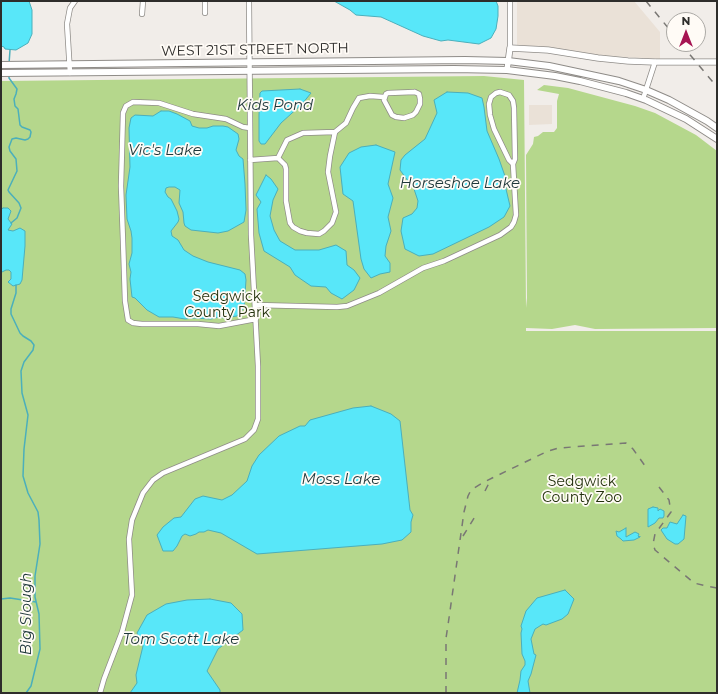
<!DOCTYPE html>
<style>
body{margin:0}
#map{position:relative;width:718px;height:694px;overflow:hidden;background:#f1ede9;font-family:Montserrat,sans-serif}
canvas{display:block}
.frame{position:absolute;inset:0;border:2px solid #2e2d2b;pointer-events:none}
.north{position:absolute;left:666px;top:12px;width:40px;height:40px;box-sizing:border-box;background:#fffbf6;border:1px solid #aba9a5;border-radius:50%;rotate:0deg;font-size:11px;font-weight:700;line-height:16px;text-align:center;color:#2e2d2b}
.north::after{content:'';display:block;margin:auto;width:14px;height:18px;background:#a61452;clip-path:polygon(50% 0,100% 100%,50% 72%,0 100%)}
</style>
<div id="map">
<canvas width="718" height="694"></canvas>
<div class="frame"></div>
<div class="north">N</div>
</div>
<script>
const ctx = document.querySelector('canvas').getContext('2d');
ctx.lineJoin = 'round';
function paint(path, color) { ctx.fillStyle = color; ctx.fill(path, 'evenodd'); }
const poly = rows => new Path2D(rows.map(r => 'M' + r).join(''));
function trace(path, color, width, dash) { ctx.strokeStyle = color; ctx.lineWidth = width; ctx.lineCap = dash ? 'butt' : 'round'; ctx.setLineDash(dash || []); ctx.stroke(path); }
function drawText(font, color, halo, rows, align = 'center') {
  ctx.font = font + ' Montserrat,sans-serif'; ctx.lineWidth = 3.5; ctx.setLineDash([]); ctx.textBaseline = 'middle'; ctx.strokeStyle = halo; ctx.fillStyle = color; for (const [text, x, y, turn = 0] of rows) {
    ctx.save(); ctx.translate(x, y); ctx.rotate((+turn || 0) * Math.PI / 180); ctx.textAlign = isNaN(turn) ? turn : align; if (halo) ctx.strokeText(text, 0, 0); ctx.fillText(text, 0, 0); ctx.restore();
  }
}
paint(poly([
 [517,1,634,1,660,32,660,59,606,56,547,47,517,45],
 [529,105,552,105,552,124,529,125]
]), '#eae1d7');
paint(poly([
 [484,76,524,80,526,308,527,298,526,155,533,144,534,137,538,136,543,132,554,132,557,128,557,101,559,94,537,90,544,85,568,88,635,106,655,113,696,135,717,151,717,328,595,329,575,325,552,329,526,328,526,331,717,331,717,693,1,693,1,81]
]), '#b5d78c');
const water = poly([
 [1,1,29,1,32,10,32,34,28,43,16,50,5,49,4,47,1,46,1,1],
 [334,1,496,1,498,6,498,16,496,29,491,38,479,44,448,40,441,41,423,36,381,17,356,15,350,10,334,1],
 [300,89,311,93,302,104,281,123,265,144,261,144,259,141,259,115,260,93,262,91,300,89],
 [447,92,468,93,482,98,484,107,487,131,499,159,506,179,506,189,510,206,504,217,489,227,433,254,419,256,405,249,401,231,403,218,412,214,417,208,418,201,414,189,400,170,401,160,405,155,425,139,437,113,434,100,447,92],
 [161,111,169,111,177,114,190,121,192,126,199,128,207,128,213,126,223,126,228,127,238,134,239,139,236,150,239,156,243,159,245,184,246,210,244,222,228,231,218,233,191,230,185,226,184,223,183,212,179,203,180,190,175,187,169,187,166,188,165,192,168,197,171,199,177,211,179,219,178,222,171,231,172,236,178,240,184,250,193,256,208,262,240,270,245,274,246,280,244,308,237,316,224,318,219,317,211,319,194,318,185,319,173,317,159,317,147,310,135,298,132,297,130,279,131,272,129,264,132,253,132,238,131,231,127,219,126,195,130,167,129,128,131,118,135,115,153,116,161,111],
 [376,145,395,152,388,184,393,198,388,217,391,231,386,246,385,256,390,263,390,272,380,274,371,278,364,269,361,259,353,201,343,194,340,167,349,153,361,147,376,145],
 [266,175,271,179,278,189,273,200,270,216,274,230,280,241,295,250,319,250,336,245,346,251,347,265,354,270,360,278,354,290,342,299,331,293,326,287,311,286,295,275,290,267,264,251,259,233,257,209,261,202,256,195,266,175],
 [3,208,8,208,11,211,8,219,12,224,8,230,13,231,20,228,25,231,25,246,22,280,20,284,13,286,8,282,11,279,11,272,9,270,6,270,2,272,1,271,1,210,3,208],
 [371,406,391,414,400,421,410,510,413,515,411,522,411,532,402,540,382,544,257,554,221,533,208,530,204,532,199,532,196,534,190,536,185,534,182,536,177,546,173,551,163,551,157,535,163,527,174,518,181,517,195,499,203,496,222,500,232,495,247,481,252,466,259,455,279,436,300,426,305,426,310,420,353,408,371,406],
 [653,507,658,508,658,511,660,509,664,511,664,516,663,518,659,518,655,523,648,527,648,509,653,507],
 [683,515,686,516,684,539,678,544,675,544,667,539,661,530,663,528,667,528,670,522,677,524,683,515],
 [626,528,626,537,635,532,639,534,638,536,639,537,640,536,640,537,634,540,623,541,621,539,617,536,616,531,619,532,626,528],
 [565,590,574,599,568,614,562,619,546,625,543,624,535,629,531,639,534,654,536,655,531,674,528,681,530,693,517,693,520,680,521,671,525,665,525,661,522,654,521,633,522,629,521,626,526,611,537,598,565,590],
 [210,599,231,603,242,614,243,630,218,649,207,671,220,690,220,693,130,693,137,683,136,675,143,646,137,633,147,615,166,604,187,600,210,599]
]);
paint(water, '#58e7f9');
trace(water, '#4bafbb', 1);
trace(poly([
 [9,64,10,50],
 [9,76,9,78,17,89,16,94,14,99,15,106,18,109,20,125,22,127,30,130,31,132,30,137,28,139,25,140,16,138,12,139,9,147,10,151,16,159,17,171,8,190,9,192,19,203,21,208,17,218,11,223],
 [16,285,16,293,11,309,11,314,20,333,23,336,31,341,34,345,33,350,24,362,21,371,22,393,28,415,24,449,23,476,28,493,38,512,39,520,40,544,35,576,35,597,39,614,40,649,31,686,26,693],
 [1,599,10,598,36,602]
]), '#4bafbb', 1.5);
const minor = poly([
 [205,1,205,13],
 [510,1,510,48],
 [142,14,143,1],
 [70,73,67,24,70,8,75,1],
 [415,92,419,94,420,99,420,104,416,112,413,115,404,118,396,117,392,115,384,100,386,94,388,93,415,92],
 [643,99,655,62],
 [250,128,243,127,226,119,193,114,159,103,133,102,126,106,123,113,121,186,123,241,125,301,128,320,133,323,142,324,198,324,219,326,256,319],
 [278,158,285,165,286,169,286,201,290,223,293,227,300,231,307,233,319,234,324,231,332,223,336,212,328,172,330,156,335,132],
 [250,160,278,158,287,140,303,133,335,132,346,123,353,108,359,98,370,96,384,97],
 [256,305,337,307,347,306,379,293,423,268,444,261,500,235,511,227,514,222,516,215,513,164,515,159,514,108,513,101,509,95,500,92,496,93,491,97,489,104,490,115,494,129,509,160,513,164],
 [100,693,104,679,122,632,132,595,129,539,132,520,143,493,153,480,163,473,245,439,254,430,258,419,258,366,251,235,249,1]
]);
const tertiary = poly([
 [507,70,510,48,548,50,598,58,628,61,655,62,717,62]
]);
const secondary = poly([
 [1,65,465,60,508,61,549,66,619,81,646,90,669,100,707,121,717,128],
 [1,73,454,69,507,70,555,76,580,81,626,93,646,100,686,119,717,139]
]);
trace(minor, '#8f8c88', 6);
trace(tertiary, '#8f8c88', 7);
trace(secondary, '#8f8c88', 8);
trace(minor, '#fff', 4.5);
trace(tertiary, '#fff', 5.5);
trace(secondary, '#fff', 6);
trace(poly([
 [646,1,674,35],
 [681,44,717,87],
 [659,487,669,500,671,512,655,534,653,544,655,550,694,583,706,586,717,588],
 [485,491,489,483,492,478],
 [463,536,476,515],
 [446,693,446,638,448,625,464,512,468,496,471,490,484,482,548,451,559,448,626,443,633,449,648,470]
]), '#797774', 1.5, [7, 7]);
drawText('14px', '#2e2d2b', '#fffbf6', [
 ["WEST 21ST STREET NORTH",255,50,-1]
]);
drawText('14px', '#23310d', '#fffbf6', [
 ["Sedgwick",227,297],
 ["County Park",227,313],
 ["Sedgwick",582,482],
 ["County Zoo",582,498]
]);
drawText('italic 15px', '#1f383b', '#fffbf6', [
 ["Kids Pond",275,106],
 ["Vic's Lake",165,151],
 ["Horseshoe Lake",460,184],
 ["Moss Lake",341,480],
 ["Big Slough",27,614,-90],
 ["Tom Scott Lake",181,640]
]);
</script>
